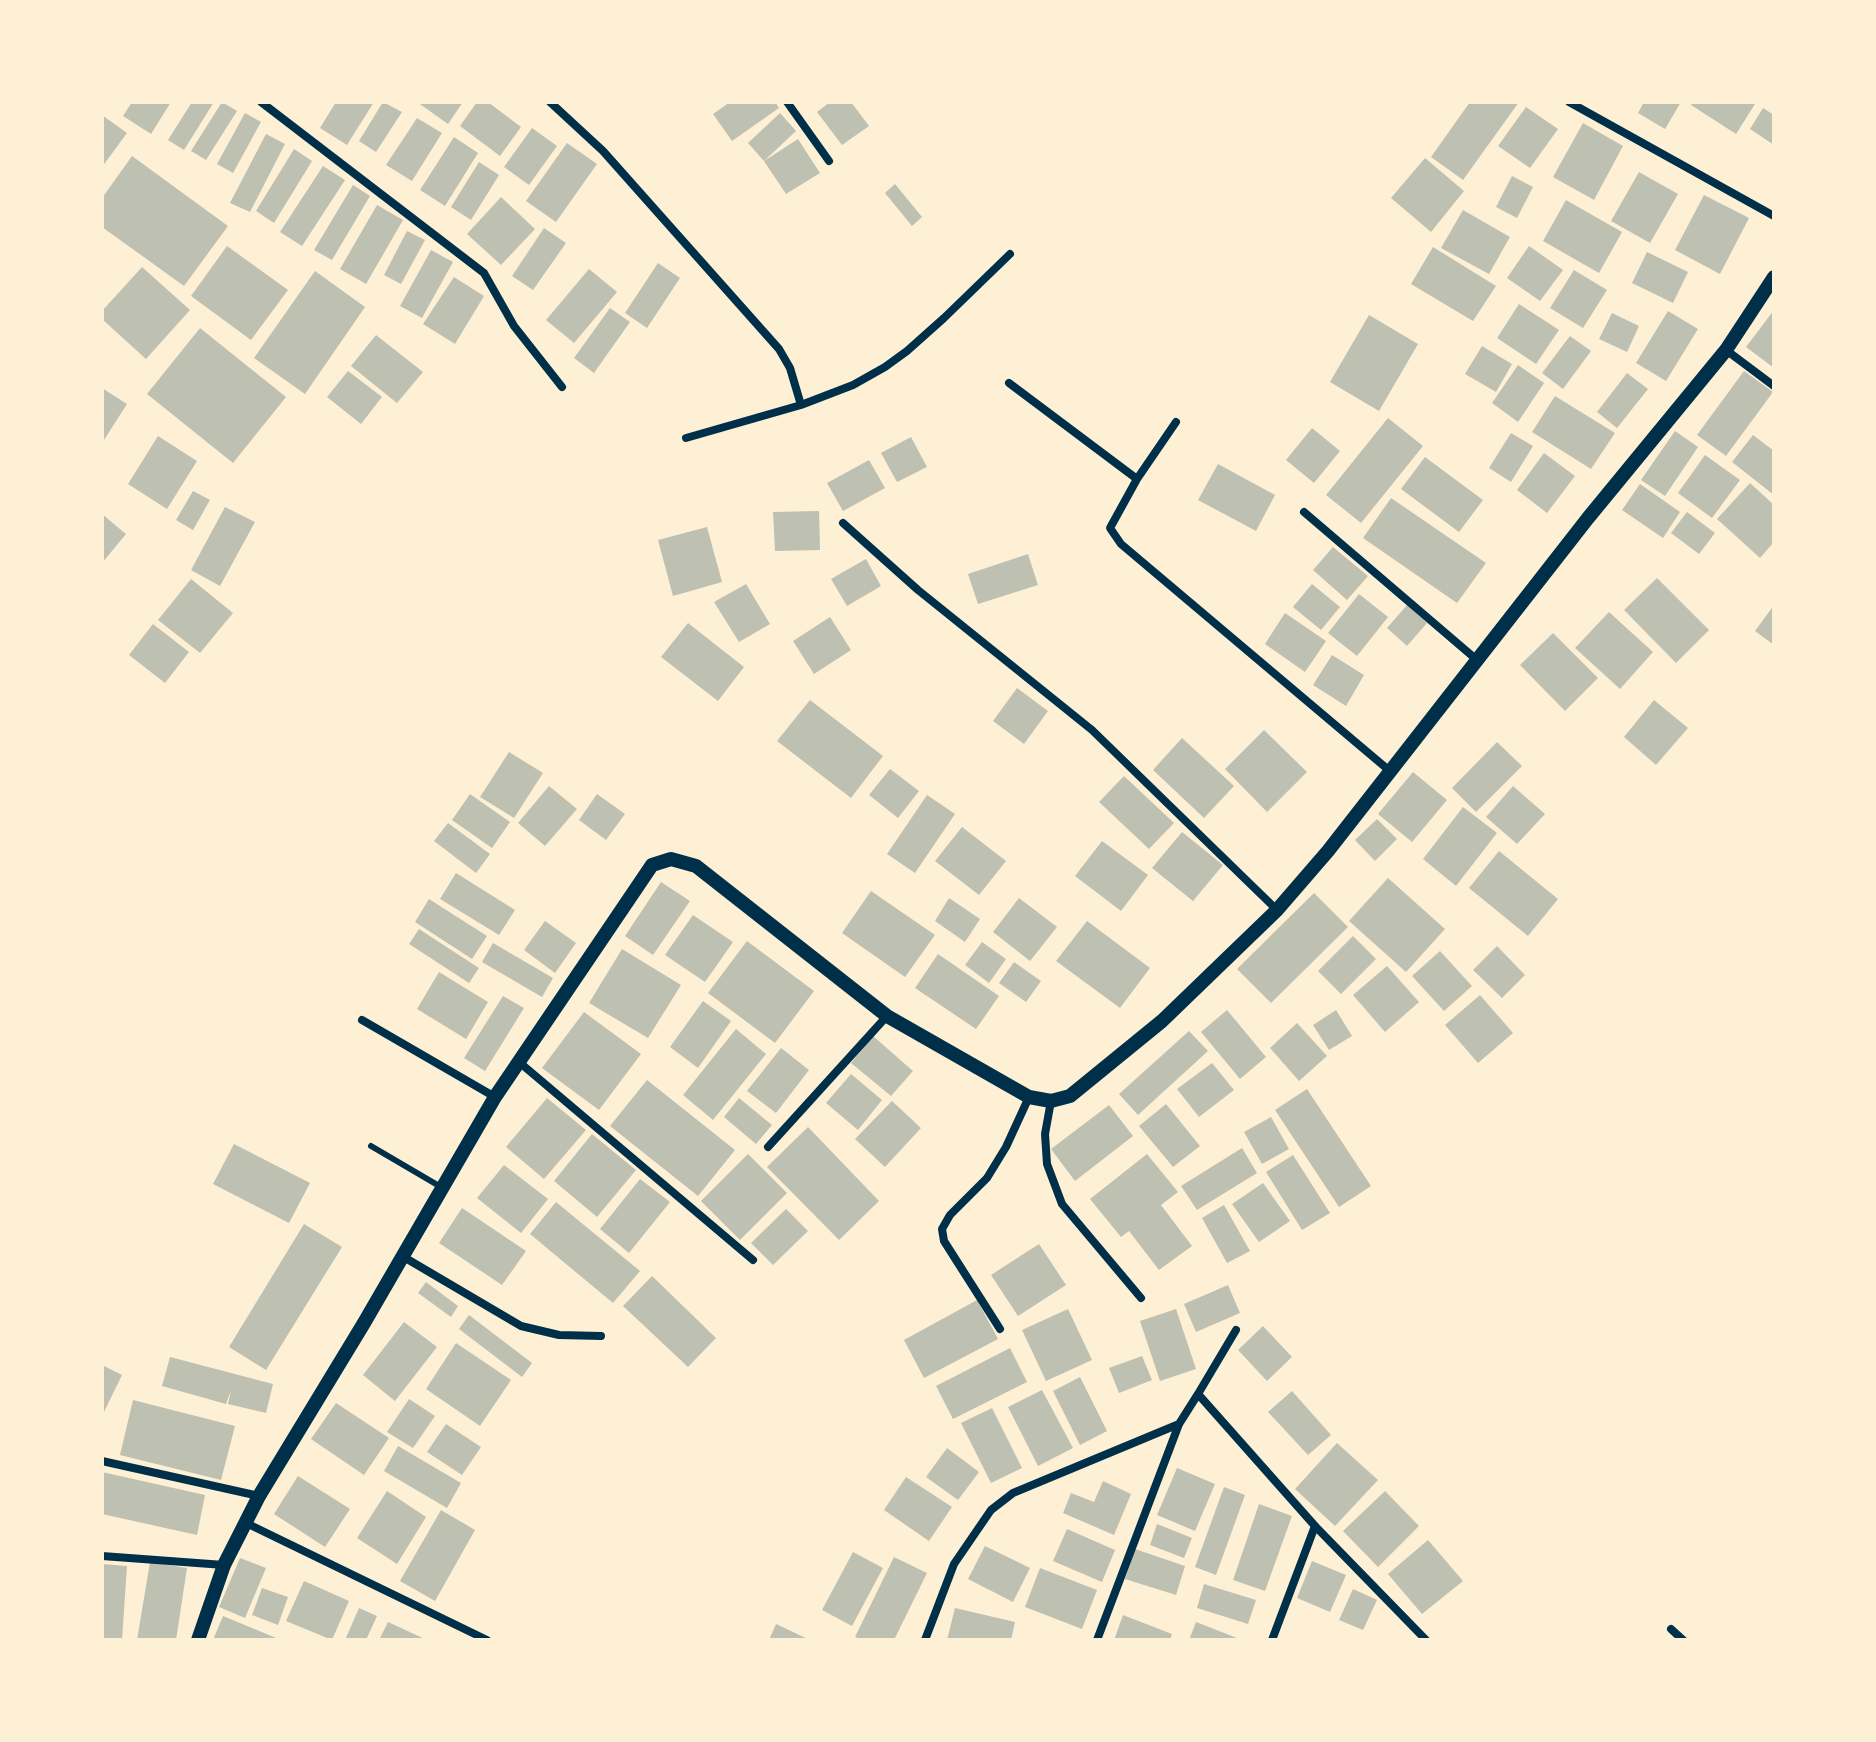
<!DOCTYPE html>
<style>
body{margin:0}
#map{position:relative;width:1876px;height:1742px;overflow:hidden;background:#fdf0d5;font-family:Mulish,sans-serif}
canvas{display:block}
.frame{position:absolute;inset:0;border:104px solid #fdf0d5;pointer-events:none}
</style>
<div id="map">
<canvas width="1876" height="1742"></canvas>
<div class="frame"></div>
</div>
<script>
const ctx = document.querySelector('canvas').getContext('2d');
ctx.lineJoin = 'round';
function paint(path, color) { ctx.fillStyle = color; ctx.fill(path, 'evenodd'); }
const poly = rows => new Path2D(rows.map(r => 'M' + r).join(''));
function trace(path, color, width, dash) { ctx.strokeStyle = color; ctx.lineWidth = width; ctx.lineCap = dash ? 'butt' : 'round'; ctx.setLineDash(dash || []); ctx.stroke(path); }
paint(poly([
 [132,102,171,102,151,134,123,116],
 [192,102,214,102,184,150,168,140],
 [222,102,237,111,206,160,191,151],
 [336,102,374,102,347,145,320,128],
 [383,102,402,112,376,152,359,141],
 [417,102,463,102,448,124],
 [477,102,488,102,521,127,500,156,460,126],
 [730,102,775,102,779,108,732,141,713,114],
 [830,102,851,102,869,126,842,145,817,112],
 [1470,102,1519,102,1463,180,1431,157],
 [1644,102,1681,102,1665,129,1638,113],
 [1693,102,1752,102,1755,104,1736,134,1691,105],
 [1526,107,1558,129,1530,168,1498,146],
 [1763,108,1774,115,1774,145,1750,129],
 [245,113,261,122,233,173,217,164],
 [780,113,796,131,764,161,748,143],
 [102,115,127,133,102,167],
 [417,118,442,133,412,181,386,165],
 [1583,123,1623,146,1594,200,1553,177],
 [532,128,557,146,529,185,504,167],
 [266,134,285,144,250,212,230,203],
 [454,137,478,153,445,206,420,190],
 [798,139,820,173,786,194,764,161],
 [567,143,597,164,556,222,526,201],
 [294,149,312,161,274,223,256,211],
 [132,156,228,226,184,286,102,227,102,198],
 [1425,158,1464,191,1431,232,1391,198],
 [479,162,499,175,471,220,451,207],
 [323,166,345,180,302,246,280,232],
 [1639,172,1678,194,1650,243,1611,221],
 [1512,176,1533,187,1517,218,1496,207],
 [895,184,922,217,912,226,885,193],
 [353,185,370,196,332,260,314,250],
 [1704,195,1749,218,1720,274,1675,250],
 [501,197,535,229,501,265,467,234],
 [1566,200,1622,232,1599,273,1543,241],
 [377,205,403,220,366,284,340,269],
 [1463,210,1510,237,1489,274,1441,248],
 [544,228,566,243,533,290,512,276],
 [407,231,425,240,401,284,384,275],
 [227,246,288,290,251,340,191,296],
 [1529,246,1563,270,1540,301,1507,278],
 [1433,247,1496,286,1473,321,1411,284],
 [431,250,453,262,422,318,400,306],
 [1647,252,1688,272,1673,303,1632,283],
 [658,263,680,278,647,328,625,313],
 [142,267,190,310,146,359,102,319,102,311],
 [589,269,617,292,574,343,546,320],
 [1574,270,1607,290,1583,328,1550,308],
 [315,271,365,307,305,394,254,358],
 [454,277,484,296,455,344,423,324],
 [1519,304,1559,330,1536,364,1497,338],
 [610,308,630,322,594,373,574,358],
 [1774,310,1774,368,1746,347],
 [1668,311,1698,329,1666,381,1636,363],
 [1612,313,1639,326,1627,352,1599,339],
 [1369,315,1418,344,1379,411,1330,382],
 [200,328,286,397,233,463,147,394],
 [376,335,423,372,397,403,351,366],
 [1570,336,1591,351,1563,389,1542,373],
 [1482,346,1512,364,1496,392,1465,374],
 [1518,365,1544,383,1518,422,1492,403],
 [348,371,382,397,361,424,327,397],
 [1744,371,1773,392,1726,456,1697,435],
 [1627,373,1648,389,1617,428,1597,412],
 [102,388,127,404,102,443],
 [1555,396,1615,433,1591,469,1532,432],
 [1388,418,1423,446,1361,523,1326,495],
 [1312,428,1340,451,1314,483,1286,460],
 [1675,431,1698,447,1665,496,1641,480],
 [1511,433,1533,446,1511,482,1489,468],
 [1753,435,1774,451,1774,495,1732,462],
 [158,436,197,461,167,509,128,484],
 [911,437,927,467,897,482,881,453],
 [1544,453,1575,476,1547,513,1517,490],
 [1705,455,1740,480,1712,518,1678,493],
 [1425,457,1483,500,1459,532,1401,489],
 [869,460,885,488,843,511,827,483],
 [1218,464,1275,495,1256,531,1198,500],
 [1750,483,1774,505,1774,542,1760,558,1717,519],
 [1640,484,1680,512,1663,538,1622,510],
 [193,491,210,500,193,530,176,520],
 [1391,498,1486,563,1457,603,1363,538],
 [225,507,255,522,220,586,191,570],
 [819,511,820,550,775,551,773,512],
 [1687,512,1715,533,1699,554,1671,533],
 [102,514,126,534,102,563],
 [707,527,722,582,673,596,658,540],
 [1333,547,1368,576,1347,600,1313,570],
 [1028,554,1038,585,978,604,968,574],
 [866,559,881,586,847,606,831,579],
 [1657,578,1709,630,1676,663,1624,610],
 [191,579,233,613,200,653,158,620],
 [746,584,770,624,739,642,714,602],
 [1312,584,1340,607,1321,630,1293,607],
 [1359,594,1388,617,1357,656,1328,633],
 [1407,605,1427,623,1407,646,1387,628],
 [1774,605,1774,645,1755,631],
 [1609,612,1653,652,1620,689,1575,648],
 [1285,613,1326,641,1305,672,1265,644],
 [830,617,851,650,814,674,793,641],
 [688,623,744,667,718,701,661,657],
 [153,624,189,652,165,683,129,655],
 [1553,633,1598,678,1565,711,1520,665],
 [1332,655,1364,675,1346,706,1313,685],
 [1017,688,1048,711,1024,744,993,721],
 [810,700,883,756,851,798,777,741],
 [1654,700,1688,728,1656,765,1624,737],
 [1264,730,1307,772,1267,812,1225,769],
 [1182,738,1234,786,1204,818,1153,770],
 [1497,742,1522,766,1476,812,1452,788],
 [509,752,543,773,514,818,480,797],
 [890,769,919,791,898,818,869,795],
 [1413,772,1447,800,1412,842,1378,814],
 [1124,776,1174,823,1149,849,1099,802],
 [549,786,577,809,545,846,518,823],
 [1513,786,1545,814,1517,844,1486,817],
 [470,794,510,822,492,848,452,820],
 [597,794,625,814,606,840,579,820],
 [927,795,955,814,915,873,887,854],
 [1463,807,1497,833,1456,886,1423,859],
 [1377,819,1397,839,1375,861,1355,840],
 [448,823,490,854,476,873,434,841],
 [962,827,1006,861,979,895,935,861],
 [1182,832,1223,865,1193,901,1152,868],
 [1102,841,1148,875,1121,911,1075,876],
 [1499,851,1558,899,1528,936,1469,888],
 [456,873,515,910,499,935,440,899],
 [1388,878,1445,929,1406,972,1349,921],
 [661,882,690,901,653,955,625,936],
 [871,891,935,935,905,977,842,933],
 [1314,893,1348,927,1271,1003,1237,969],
 [949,898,980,919,965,942,935,921],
 [1019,898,1057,927,1030,961,993,932],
 [429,899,487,936,472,959,415,922],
 [693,915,733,942,705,982,665,955],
 [545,921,576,943,555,973,524,950],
 [1087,921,1150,968,1120,1008,1056,961],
 [419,929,479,968,469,983,409,944],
 [1353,936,1376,959,1341,994,1318,971],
 [747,941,814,991,775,1043,708,993],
 [982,942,1006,959,989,983,965,965],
 [493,943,553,978,542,997,482,962],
 [1497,946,1525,975,1502,998,1473,970],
 [622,949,681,985,648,1038,589,1003],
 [1440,951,1472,986,1444,1011,1412,976],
 [938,954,999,996,976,1029,915,988],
 [1014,962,1041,981,1026,1002,999,983],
 [1387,966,1419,1002,1385,1032,1353,995],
 [439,972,488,1002,466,1039,417,1009],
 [1480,995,1513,1033,1478,1063,1445,1025],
 [503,996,524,1008,485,1071,464,1058],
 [703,1001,731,1021,698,1068,670,1047],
 [1227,1010,1266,1057,1240,1079,1201,1032],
 [1336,1010,1352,1036,1329,1050,1313,1025],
 [584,1012,641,1054,599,1110,542,1068],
 [1297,1023,1327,1056,1299,1081,1270,1048],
 [736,1029,766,1054,713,1120,683,1095],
 [1189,1031,1208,1051,1138,1115,1119,1094],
 [873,1036,913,1071,891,1096,851,1063],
 [781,1048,809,1070,776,1113,747,1091],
 [1212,1063,1234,1090,1199,1117,1177,1089],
 [851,1074,882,1100,858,1130,826,1103],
 [647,1080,735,1150,698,1196,610,1126],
 [1307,1089,1371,1186,1339,1207,1275,1110],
 [547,1098,586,1130,544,1179,506,1147],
 [739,1098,772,1125,756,1144,724,1117],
 [892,1101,921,1128,885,1167,855,1139],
 [1166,1104,1200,1146,1173,1167,1139,1126],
 [1109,1105,1133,1136,1075,1181,1051,1149],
 [1271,1117,1289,1149,1262,1164,1244,1132],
 [808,1127,879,1201,839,1240,767,1167],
 [592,1134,636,1170,597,1217,554,1181],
 [234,1144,310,1183,289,1223,213,1184],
 [1242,1148,1257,1173,1197,1210,1181,1186],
 [748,1154,787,1193,740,1240,701,1201],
 [1147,1154,1178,1192,1161,1205,1192,1246,1159,1270,1129,1231,1121,1237,1090,1199],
 [1293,1155,1330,1213,1302,1230,1266,1172],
 [504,1165,548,1199,521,1233,477,1198],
 [640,1179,670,1202,629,1253,600,1229],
 [1263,1183,1290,1221,1259,1242,1232,1204],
 [556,1202,640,1271,613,1303,530,1234],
 [1224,1205,1250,1251,1227,1263,1202,1218],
 [462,1208,526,1251,502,1285,439,1243],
 [786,1209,808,1231,773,1265,751,1243],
 [304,1224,342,1247,266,1370,229,1347],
 [1039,1244,1066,1285,1018,1316,991,1275],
 [652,1276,716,1338,688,1367,623,1306],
 [426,1282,458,1306,451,1317,418,1293],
 [1228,1285,1240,1313,1196,1332,1184,1304],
 [977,1300,998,1339,924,1378,904,1340],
 [1068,1309,1092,1360,1046,1381,1022,1330],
 [1176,1309,1196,1369,1160,1381,1140,1321],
 [469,1315,532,1363,522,1377,459,1329],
 [404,1322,437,1347,395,1401,363,1375],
 [1263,1326,1292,1357,1267,1381,1238,1350],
 [456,1343,511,1380,480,1426,426,1389],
 [1010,1348,1027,1382,953,1419,936,1386],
 [1142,1356,1152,1380,1119,1393,1109,1368],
 [170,1357,273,1384,266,1413,228,1404,231,1390,226,1404,162,1386],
 [102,1365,122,1375,102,1416],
 [1080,1377,1107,1431,1080,1445,1053,1391],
 [1042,1390,1073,1448,1038,1466,1008,1407],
 [1292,1391,1331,1435,1308,1455,1268,1412],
 [409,1399,435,1416,413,1448,387,1432],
 [133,1400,235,1426,221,1480,120,1455],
 [336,1403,389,1438,364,1475,311,1439],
 [992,1408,1022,1468,991,1483,961,1423],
 [446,1424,481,1447,462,1475,427,1452],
 [1337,1443,1378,1480,1335,1526,1295,1489],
 [398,1446,461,1483,447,1508,384,1471],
 [947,1448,979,1472,958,1500,926,1477],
 [1177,1468,1215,1484,1195,1531,1157,1515],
 [102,1472,205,1495,197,1535,102,1514],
 [298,1476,350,1509,325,1547,274,1514],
 [906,1477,952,1507,929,1541,884,1510],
 [1103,1481,1131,1494,1114,1535,1063,1513,1071,1493,1094,1502],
 [1224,1487,1245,1495,1216,1575,1195,1567],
 [387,1491,426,1517,397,1564,357,1538],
 [1385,1491,1419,1526,1378,1567,1343,1531],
 [1259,1504,1292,1516,1265,1591,1233,1580],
 [441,1510,475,1530,435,1601,400,1581],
 [1157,1524,1192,1538,1184,1558,1150,1545],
 [1067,1529,1115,1550,1102,1582,1053,1561],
 [1428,1540,1463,1581,1422,1614,1388,1574],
 [985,1546,1030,1568,1013,1602,968,1579],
 [1135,1549,1185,1566,1176,1595,1125,1579],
 [853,1552,883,1568,852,1626,822,1610],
 [894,1557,927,1573,894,1640,863,1640,855,1637],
 [240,1558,266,1568,245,1618,219,1607],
 [1312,1561,1346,1575,1330,1612,1297,1598],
 [150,1562,187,1568,176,1640,137,1640],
 [102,1564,127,1566,122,1640,102,1640],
 [1040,1568,1097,1590,1082,1629,1025,1607],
 [304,1581,349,1601,332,1640,286,1621],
 [1204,1584,1256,1600,1248,1624,1197,1608],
 [262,1588,288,1597,278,1625,252,1615],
 [1353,1589,1377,1600,1363,1630,1339,1620],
 [359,1608,377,1616,366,1640,345,1640],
 [955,1608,1015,1622,1011,1640,947,1640],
 [1123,1615,1172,1634,1170,1640,1114,1640],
 [223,1616,281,1640,213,1640],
 [388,1622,427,1640,379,1640],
 [1196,1622,1242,1640,1189,1640],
 [776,1624,810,1640,769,1640]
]), '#bec0b2');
trace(poly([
 [371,1146,441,1187]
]), '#003049', 6);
trace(poly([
 [261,102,484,273,514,326,562,387],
 [550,102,603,151,779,349,790,368,801,405],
 [787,102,829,161],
 [1569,102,1774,216],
 [1726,350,1774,386],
 [1009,383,1137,479],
 [1176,422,1137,479,1110,528,1121,544,1391,772],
 [686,438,801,405,853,385,885,367,907,351,944,318,1010,254],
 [1304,512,1477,660],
 [843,523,918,590,1092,730,1277,910],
 [362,1020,495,1097],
 [519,1062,753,1260],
 [1051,1101,1045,1134,1047,1164,1062,1204,1141,1298],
 [768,1147,887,1016],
 [402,1256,521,1326,559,1335,601,1336],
 [1000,1329,944,1241,942,1229,950,1215,987,1178,1006,1147,1029,1097],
 [1198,1394,1236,1330],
 [102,1461,259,1496],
 [244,1522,487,1640],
 [102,1556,224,1565],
 [1671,1629,1683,1640],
 [925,1640,954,1564,991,1510,1013,1493,1179,1424],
 [1097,1640,1179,1424,1198,1394,1315,1526,1426,1640],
 [1272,1640,1315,1526]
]), '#003049', 8);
trace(poly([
 [198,1640,224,1565,259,1496,364,1323,495,1097,652,865,671,859,696,866,887,1016,1029,1097,1051,1101,1070,1096,1162,1021,1277,910,1328,851,1588,518,1726,350,1774,277]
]), '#003049', 14);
</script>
